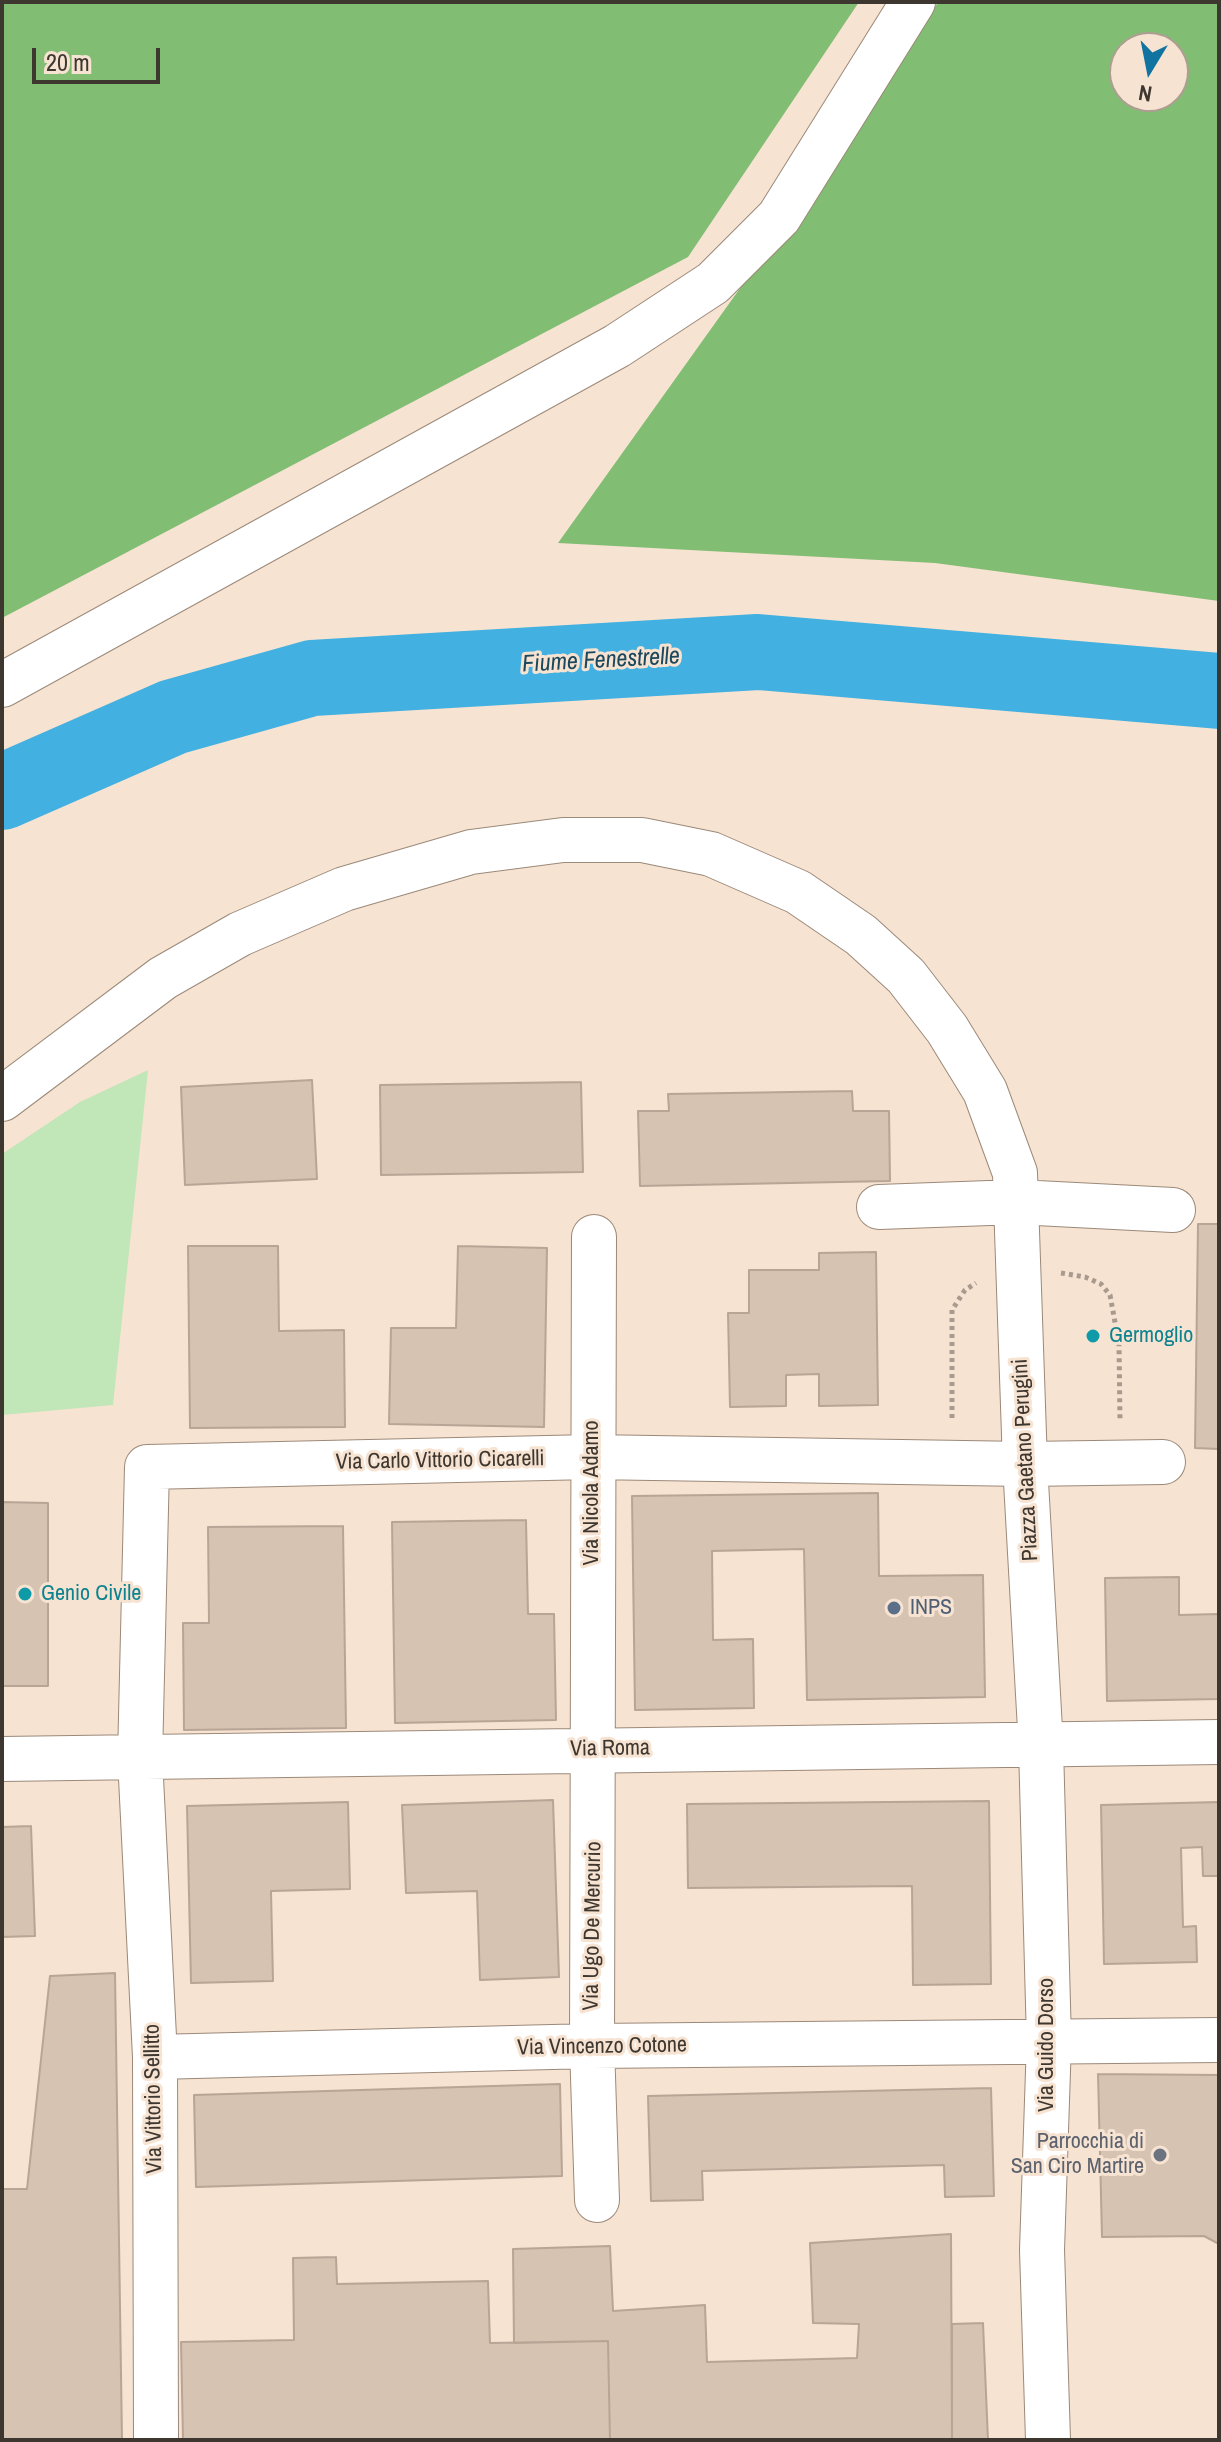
<!DOCTYPE html>
<style>
body{margin:0}
#map{position:relative;width:1221px;height:2442px;overflow:hidden;background:#f7e3d2;font-family:"Archivo Narrow",sans-serif}
canvas{display:block}
.frame{position:absolute;inset:0;border:4px solid #3e3730;pointer-events:none}
.north{position:absolute;left:1109px;top:32px;width:80px;height:80px;box-sizing:border-box;background:#f7e3d2;border:2px solid #ad9e91;border-radius:50%;rotate:190deg;font-size:22px;font-weight:700;line-height:32px;text-align:center;color:#3e3730}
.north::after{content:'';display:block;margin:auto;width:28px;height:36px;background:#1173a0;clip-path:polygon(50% 0,100% 100%,50% 72%,0 100%)}
.scale{position:absolute;left:32px;top:48px;width:128px;height:36px;box-sizing:border-box;border:4px solid #3e3730;border-top:0;padding-left:10px;font-size:24px;line-height:28px;white-space:nowrap;color:#3e3730;-webkit-text-stroke:6px #f7e3d2;paint-order:stroke}
</style>
<div id="map">
<canvas width="1221" height="2442"></canvas>
<div class="frame"></div>
<div class="north">N</div>
<div class="scale">20 m</div>
</div>
<script>
const ctx = document.querySelector('canvas').getContext('2d');
ctx.lineJoin = 'round';
function paint(path, color) { ctx.fillStyle = color; ctx.fill(path, 'evenodd'); }
const poly = rows => new Path2D(rows.map(r => 'M' + r).join(''));
function trace(path, color, width, dash) { ctx.strokeStyle = color; ctx.lineWidth = width; ctx.lineCap = dash ? 'butt' : 'round'; ctx.setLineDash(dash || []); ctx.stroke(path); }
function drawText(font, color, halo, rows, align = 'center') {
  ctx.font = font + ' "Archivo Narrow",sans-serif'; ctx.lineWidth = 6; ctx.setLineDash([]); ctx.textBaseline = 'middle'; ctx.strokeStyle = halo; ctx.fillStyle = color; for (const [text, x, y, turn = 0] of rows) {
    ctx.save(); ctx.translate(x, y); ctx.rotate((+turn || 0) * Math.PI / 180); ctx.textAlign = isNaN(turn) ? turn : align; if (halo) ctx.strokeText(text, 0, 0); ctx.fillText(text, 0, 0); ctx.restore();
  }
}
paint(poly([
 [148,1070,113,1405,2,1415,2,1154,80,1102]
]), '#c1e6b8');
paint(poly([
 [2,2,859,2,688,257,2,618],
 [938,2,1219,2,1219,601,935,563,558,543,886,84],
 [1125,48,1173,48,1173,96,1125,96]
]), '#81bd73');
trace(poly([
 [2,792,173,717,312,678,758,652,1219,691]
]), '#42b0e0', 76);
const building = poly([
 [312,1080,317,1179,185,1185,181,1087,312,1080],
 [581,1082,583,1172,381,1175,380,1085,581,1082],
 [852,1091,853,1111,889,1111,890,1181,640,1186,638,1111,669,1111,668,1094,852,1091],
 [1198,1224,1219,1224,1219,1449,1195,1448,1198,1224],
 [188,1246,278,1246,279,1331,344,1330,345,1427,190,1428,188,1246],
 [458,1246,547,1248,544,1427,389,1424,391,1328,456,1328,458,1246],
 [876,1252,878,1405,819,1406,819,1374,786,1375,786,1406,730,1407,728,1313,749,1313,749,1270,819,1270,819,1253,876,1252],
 [878,1493,879,1576,983,1575,985,1697,807,1700,804,1549,712,1551,713,1640,753,1639,754,1708,635,1710,632,1496,878,1493],
 [2,1502,48,1503,48,1686,2,1686,2,1502],
 [526,1520,528,1614,554,1614,556,1720,395,1723,392,1522,526,1520],
 [343,1526,346,1728,184,1730,183,1623,209,1623,208,1527,343,1526],
 [1179,1577,1179,1615,1219,1614,1219,1699,1107,1701,1105,1578,1179,1577],
 [553,1800,559,1977,480,1980,477,1891,406,1893,402,1805,553,1800],
 [989,1801,991,1984,913,1985,912,1886,688,1888,687,1804,989,1801],
 [348,1802,350,1889,271,1891,273,1981,191,1983,187,1806,348,1802],
 [1219,1802,1219,1876,1203,1876,1202,1847,1181,1848,1183,1927,1196,1926,1197,1962,1104,1964,1101,1805,1219,1802],
 [31,1826,35,1936,2,1937,2,1827,31,1826],
 [115,1973,122,2440,2,2440,2,2189,27,2189,50,1976,115,1973],
 [1098,2074,1219,2075,1219,2244,1204,2236,1102,2237,1098,2074],
 [560,2084,562,2176,196,2187,194,2095,560,2084],
 [991,2088,994,2196,945,2197,944,2165,702,2171,703,2200,651,2201,648,2096,991,2088],
 [951,2234,952,2440,610,2440,608,2341,514,2343,513,2249,610,2246,613,2311,705,2305,707,2362,857,2358,859,2324,813,2323,810,2243,951,2234],
 [336,2257,337,2284,488,2281,490,2343,608,2341,610,2440,183,2440,181,2342,294,2340,293,2258,336,2257],
 [983,2323,988,2440,952,2440,952,2324,983,2323]
]);
paint(building, '#d6c3b2');
trace(building, '#b8a595', 2);
const minor = poly([
 [2,685,617,346,713,283,779,217,913,2],
 [2,1099,163,978,240,934,344,889,471,852,563,840,642,840,711,854,798,892,861,935,906,976,947,1029,985,1091,1015,1173,1025,1464,1041,1747,1049,2041,1042,2250,1048,2440],
 [879,1207,1017,1202,1173,1210],
 [594,1237,592,2046,597,2200],
 [2,1759,1219,1742],
 [155,2057,592,2046,1219,2040],
 [156,2440,155,2057,140,1758,147,1467,591,1457,1025,1464,1163,1462]
]);
trace(minor, '#9b8979', 46);
trace(poly([
 [1061,1273,1085,1277,1101,1284,1110,1295,1119,1344,1120,1420],
 [952,1418,952,1310,965,1290,976,1283]
]), '#a99a8e', 5, [4, 4]);
trace(minor, '#fff', 44);
for (const [x, y, r, color] of [
 [1093,1336,8,"#0f9aa8"],
 [25,1594,8,"#0f9aa8"],
 [894,1608,8,"#5c6f8a"],
 [1160,2155,8,"#6b7280"]
]) { const dot = new Path2D(); dot.arc(x, y, r, 0, 2 * Math.PI); ctx.fillStyle = color; ctx.fill(dot); trace(dot, '#f7e3d2', 3); }
drawText('22px', '#0d838f', '#f7e3d2', [
 ["Germoglio",1109,1336],
 ["Genio Civile",41,1594]
], 'left');
drawText('22px', '#3e3730', '#f7e3d2', [
 ["Piazza Gaetano Perugini",1026,1460,-93],
 ["Via Carlo Vittorio Cicarelli",440,1461,-1],
 ["Via Nicola Adamo",592,1493,-90],
 ["Via Roma",610,1749,-1],
 ["Via Ugo De Mercurio",593,1926,-89],
 ["Via Guido Dorso",1047,2045,-90],
 ["Via Vincenzo Cotone",602,2047,-1],
 ["Via Vittorio Sellitto",154,2099,-91]
]);
drawText('22px', '#4e5e75', '#f7e3d2', [
 ["INPS",910,1608]
], 'left');
drawText('22px', '#5b616d', '#f7e3d2', [
 ["Parrocchia di",1144,2142],
 ["San Ciro Martire",1144,2167]
], 'right');
drawText('italic 24px', '#1b485c', '#f7e3d2', [
 ["Fiume Fenestrelle",601,661,-3]
]);
</script>
